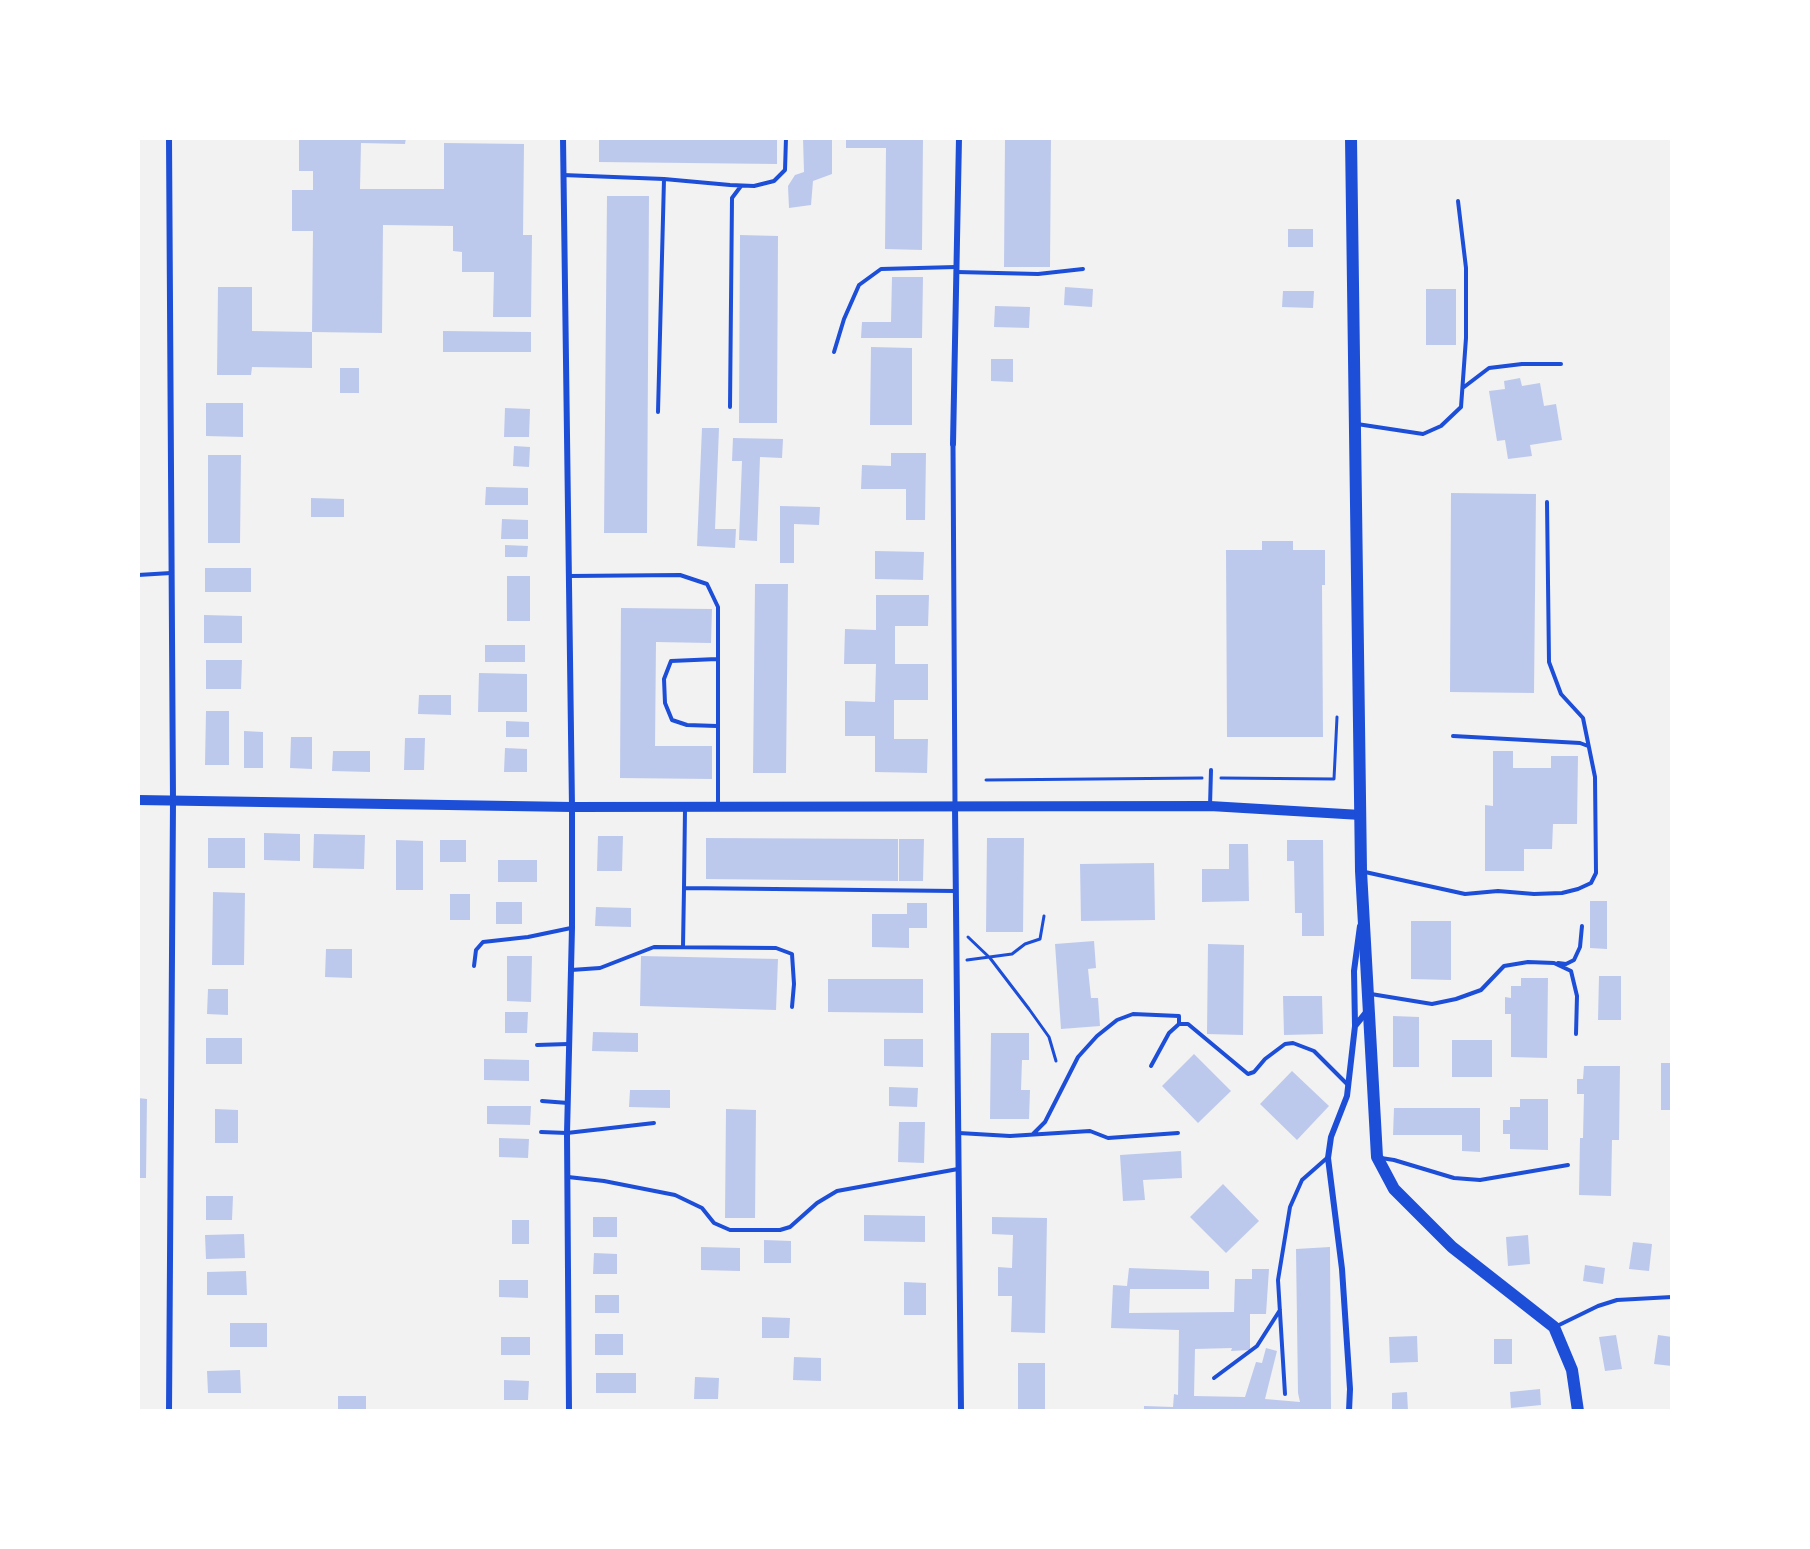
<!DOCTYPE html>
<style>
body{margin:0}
#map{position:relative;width:1810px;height:1549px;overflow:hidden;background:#f2f2f2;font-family:Arial,sans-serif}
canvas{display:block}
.frame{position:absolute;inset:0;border:140px solid #fff;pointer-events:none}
</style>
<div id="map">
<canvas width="1810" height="1549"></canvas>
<div class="frame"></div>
</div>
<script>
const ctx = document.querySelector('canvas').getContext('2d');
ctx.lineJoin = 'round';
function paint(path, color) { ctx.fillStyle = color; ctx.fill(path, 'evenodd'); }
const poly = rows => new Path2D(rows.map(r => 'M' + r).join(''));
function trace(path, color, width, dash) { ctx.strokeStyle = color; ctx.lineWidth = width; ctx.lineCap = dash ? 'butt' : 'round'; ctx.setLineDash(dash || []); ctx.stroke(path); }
paint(poly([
 [299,138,406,138,405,144,361,143,360,189,444,189,444,143,524,144,523,235,532,235,531,317,493,317,494,272,462,272,462,252,453,251,453,226,383,225,382,333,312,332,313,231,292,231,292,190,313,190,313,171,299,171],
 [599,138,777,138,777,164,599,162],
 [803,138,832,138,832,174,813,181,811,205,789,208,788,186,795,175,804,172],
 [846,138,923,138,922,250,885,249,886,148,846,148],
 [1005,138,1051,138,1050,267,1004,267],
 [1163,138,1187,138,1187,140,1163,140],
 [607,196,649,196,647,533,604,533],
 [1288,229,1313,229,1313,247,1288,247],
 [740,235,778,236,777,423,739,423],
 [892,277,923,277,922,338,861,338,862,322,891,322],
 [218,287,252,287,252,331,312,332,312,368,252,367,251,375,217,375],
 [1065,287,1093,289,1092,307,1064,305],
 [1426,289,1456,289,1456,345,1426,345],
 [1283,291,1314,291,1313,308,1282,307],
 [995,306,1030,307,1029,328,994,327],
 [443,331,531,332,531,352,443,352],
 [871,347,912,348,912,425,870,425],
 [991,359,1013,359,1013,382,991,381],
 [340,368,359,368,359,393,340,393],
 [1520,378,1522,386,1540,383,1544,406,1556,404,1562,440,1530,445,1532,456,1508,459,1505,440,1497,441,1489,391,1505,389,1504,381],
 [206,403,243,403,243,437,206,436],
 [505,408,530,409,529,437,504,437],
 [702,428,719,428,715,529,736,529,735,548,697,546],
 [733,438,783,439,782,458,760,457,757,541,739,540,742,461,732,461],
 [514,446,530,447,529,467,513,466],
 [891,453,926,453,925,520,906,520,906,489,861,489,862,465,891,466],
 [208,455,241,455,240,543,208,543],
 [486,487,528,488,528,505,485,505],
 [1451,493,1536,494,1534,693,1450,692],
 [311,498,344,499,344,517,311,517],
 [780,506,820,507,819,525,794,524,794,563,780,563],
 [502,519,528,520,528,539,501,539],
 [1262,541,1293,541,1293,550,1325,550,1325,585,1322,585,1323,737,1227,737,1226,550,1262,550],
 [505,545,528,546,527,557,505,557],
 [875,551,924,552,923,580,875,579],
 [205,568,251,568,251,592,205,592],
 [507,576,530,576,530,621,507,621],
 [755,584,788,584,786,773,753,773],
 [876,595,929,595,928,626,895,626,895,664,928,664,928,700,894,700,894,739,928,739,927,773,875,772,875,736,845,736,845,701,875,702,876,664,844,664,845,629,876,630],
 [621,608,712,609,711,643,656,642,655,746,712,746,712,779,620,778],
 [204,615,242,616,242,643,204,643],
 [485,645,525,645,525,662,485,662],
 [206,660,242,660,241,689,206,689],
 [479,673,527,674,527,712,478,712],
 [419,695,451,695,451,715,418,714],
 [206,711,229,711,229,765,205,765],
 [506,721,529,722,529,737,506,737],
 [244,731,263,732,263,768,244,768],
 [291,737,312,737,312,769,290,768],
 [405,738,425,738,424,770,404,770],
 [505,748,527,749,527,772,504,772],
 [333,751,370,751,370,772,332,771],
 [1493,751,1513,751,1513,768,1551,768,1551,756,1578,756,1577,824,1553,824,1552,849,1524,849,1524,871,1485,871,1485,805,1493,806],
 [264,833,300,834,300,861,264,860],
 [314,834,365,835,364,869,313,868],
 [598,836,623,836,622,871,597,871],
 [208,838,245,838,245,868,208,868],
 [706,838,898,839,898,881,706,879],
 [987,838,1024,838,1023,932,986,932],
 [899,839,924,839,923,881,899,881],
 [396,840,423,841,423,890,396,890],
 [440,840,466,840,466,862,440,862],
 [1287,840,1323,840,1324,936,1302,936,1302,913,1295,913,1294,861,1287,861],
 [1229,844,1248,844,1249,901,1202,902,1202,869,1229,869],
 [498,860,537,860,537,882,498,882],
 [1154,863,1155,920,1081,921,1080,864],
 [213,892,245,893,244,965,212,965],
 [450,894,470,894,470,920,450,920],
 [1590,901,1607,901,1607,949,1590,948],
 [496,902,522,902,522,924,496,924],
 [907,903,927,903,927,928,909,928,909,948,872,947,872,914,907,914],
 [596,907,631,908,631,927,595,926],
 [1411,921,1451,921,1451,980,1411,979],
 [1094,941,1096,968,1088,969,1091,998,1098,998,1100,1026,1061,1029,1055,944],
 [1208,944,1244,945,1243,1035,1207,1034],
 [326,949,352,949,352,978,325,977],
 [507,956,532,956,531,1002,507,1001],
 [641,956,778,959,776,1010,640,1006],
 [1599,976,1621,976,1621,1020,1598,1020],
 [1521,978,1548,978,1547,1058,1511,1057,1511,1014,1505,1014,1505,997,1511,998,1511,986,1521,986],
 [828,979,923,979,923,1013,828,1012],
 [208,989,228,989,228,1015,207,1014],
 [1283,996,1322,996,1323,1034,1284,1035],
 [505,1012,528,1012,527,1033,505,1033],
 [1393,1016,1419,1017,1419,1067,1393,1067],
 [593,1032,638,1033,638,1052,592,1051],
 [991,1033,1029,1033,1029,1060,1022,1060,1021,1090,1030,1090,1029,1119,990,1119],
 [206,1038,242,1038,242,1064,206,1064],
 [884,1039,923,1039,923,1067,884,1066],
 [1452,1040,1492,1040,1492,1077,1452,1077],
 [1194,1054,1231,1091,1198,1123,1162,1086],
 [484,1059,529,1060,529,1081,484,1080],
 [1661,1063,1672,1063,1672,1110,1661,1110],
 [1584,1066,1620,1066,1619,1140,1612,1140,1611,1196,1579,1195,1580,1138,1583,1138,1584,1094,1577,1094,1577,1079,1583,1079],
 [1292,1071,1329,1106,1297,1140,1260,1104],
 [889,1087,918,1088,917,1107,889,1106],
 [630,1090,670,1090,670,1108,629,1107],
 [138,1098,147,1099,146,1178,138,1178],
 [1520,1099,1548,1099,1548,1150,1510,1149,1510,1134,1503,1134,1503,1120,1510,1120,1510,1107,1520,1107],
 [487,1106,531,1106,530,1125,487,1124],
 [1394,1108,1480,1108,1480,1152,1462,1151,1462,1135,1393,1135],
 [215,1109,238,1110,238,1143,215,1143],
 [726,1109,756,1110,755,1218,725,1218],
 [899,1122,925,1122,924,1163,898,1162],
 [499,1138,529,1139,528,1158,499,1157],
 [1181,1151,1182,1178,1143,1180,1145,1200,1123,1201,1120,1155],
 [1223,1184,1259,1221,1226,1253,1190,1217],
 [206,1196,233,1196,232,1220,206,1220],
 [864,1215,925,1216,925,1242,864,1241],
 [593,1217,617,1217,617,1237,593,1237],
 [992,1217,1047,1218,1045,1333,1011,1332,1012,1296,998,1296,998,1267,1012,1268,1013,1235,992,1234],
 [512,1220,529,1220,529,1244,512,1244],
 [244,1234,245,1258,206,1259,205,1235],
 [1528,1235,1530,1264,1508,1266,1506,1237],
 [764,1240,791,1241,791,1263,764,1263],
 [1633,1242,1652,1244,1649,1271,1629,1269],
 [701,1247,740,1248,740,1271,701,1270],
 [1330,1247,1331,1411,1144,1411,1144,1406,1173,1407,1174,1394,1178,1395,1179,1330,1111,1328,1113,1285,1127,1286,1129,1268,1209,1271,1209,1289,1130,1289,1129,1313,1234,1312,1235,1279,1252,1279,1252,1269,1269,1269,1266,1314,1250,1314,1250,1350,1231,1351,1232,1348,1195,1349,1194,1396,1245,1397,1256,1362,1262,1363,1266,1348,1277,1351,1265,1399,1300,1402,1298,1393,1296,1249],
 [594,1253,617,1254,617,1274,593,1274],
 [1585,1265,1605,1268,1603,1284,1583,1281],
 [246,1271,247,1295,207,1295,207,1272],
 [499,1280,528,1280,528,1298,499,1297],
 [904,1282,926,1283,926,1315,904,1315],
 [595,1295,619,1295,619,1313,595,1313],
 [762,1317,790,1318,789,1338,762,1338],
 [230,1323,267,1323,267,1347,230,1347],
 [595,1334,623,1334,623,1355,595,1355],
 [1616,1335,1622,1369,1605,1371,1599,1337],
 [1658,1335,1672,1337,1672,1366,1654,1364],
 [1417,1336,1418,1362,1390,1363,1389,1337],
 [501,1337,530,1337,530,1355,501,1355],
 [1494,1339,1512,1339,1512,1364,1494,1364],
 [794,1357,821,1358,821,1381,793,1380],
 [1018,1363,1045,1363,1045,1411,1018,1411],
 [240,1370,241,1393,208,1393,207,1371],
 [596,1373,636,1373,636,1393,596,1393],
 [695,1377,719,1378,718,1399,694,1399],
 [504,1380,529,1381,528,1400,504,1400],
 [1540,1389,1541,1405,1511,1408,1510,1392],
 [1407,1392,1408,1411,1392,1411,1392,1393],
 [338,1396,366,1396,366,1411,338,1411]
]), '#bdc9ec');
trace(poly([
 [1221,778,1334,779,1337,717],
 [986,780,1202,778],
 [968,937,990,958,1029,1009,1049,1037,1056,1061],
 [967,960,1012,954,1025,944,1040,939,1044,916]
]), '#1d4ed8', 3);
trace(poly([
 [563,175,664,179,730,185,754,186,774,181,785,170,786,138],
 [957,272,1038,274,1083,269],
 [834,352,844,319,859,285,881,269,956,267],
 [1464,387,1489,368,1522,364,1561,364],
 [730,407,732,198,741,186],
 [658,412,664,179],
 [1357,424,1423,434,1441,426,1461,407,1466,338,1466,268,1458,201],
 [138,575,171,573],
 [569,576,680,575,707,584,718,607,718,805],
 [717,659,671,661,664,679,665,703,672,720,687,725,717,726],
 [1453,736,1580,743,1588,746],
 [1210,806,1211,770],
 [685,809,684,888,955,891],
 [1365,872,1465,894,1498,891,1534,894,1562,893,1578,889,1591,883,1596,873,1595,777,1583,718,1561,694,1549,662,1547,502],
 [683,946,684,888],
 [1558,963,1566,964,1574,960,1580,947,1582,926],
 [474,966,476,950,483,942,528,937,571,928],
 [571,970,600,968,654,947,776,948,792,954,794,984,792,1007],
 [1371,994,1432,1004,1456,999,1481,990,1504,966,1528,962,1554,963,1571,971,1577,996,1576,1034],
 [537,1045,568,1044],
 [1151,1066,1169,1033,1179,1024,1188,1024,1248,1074,1254,1072,1265,1059,1285,1044,1293,1043,1314,1051,1348,1085],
 [542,1101,568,1103],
 [541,1132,567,1133,654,1123],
 [959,1133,1010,1136,1090,1131,1108,1138,1178,1133],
 [1033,1134,1045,1122,1078,1057,1097,1036,1117,1020,1133,1014,1179,1016,1179,1024],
 [1381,1158,1394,1160,1454,1178,1480,1180,1568,1165],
 [568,1177,604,1181,675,1195,702,1208,714,1223,730,1230,780,1230,790,1227,817,1203,837,1191,958,1169],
 [1557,1326,1598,1306,1617,1300,1672,1297],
 [1214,1378,1257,1346,1280,1310],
 [1285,1394,1278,1280,1290,1207,1302,1180,1327,1158]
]), '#1d4ed8', 4);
trace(poly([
 [953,444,955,806]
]), '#1d4ed8', 5);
trace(poly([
 [563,138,572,807,572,928,567,1133,569,1411],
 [953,444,959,138],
 [955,806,961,1411],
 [1355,1026,1354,971,1360,926],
 [169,1411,173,801,169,138],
 [1349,1411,1350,1389,1342,1269,1328,1158,1331,1137,1347,1096,1355,1026,1368,1010]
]), '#1d4ed8', 6);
trace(poly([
 [138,800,572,807,1210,806,1361,815]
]), '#1d4ed8', 10);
trace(poly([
 [1351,138,1361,871,1377,1157,1394,1189,1452,1247,1554,1327,1572,1370,1578,1411]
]), '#1d4ed8', 12);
</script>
